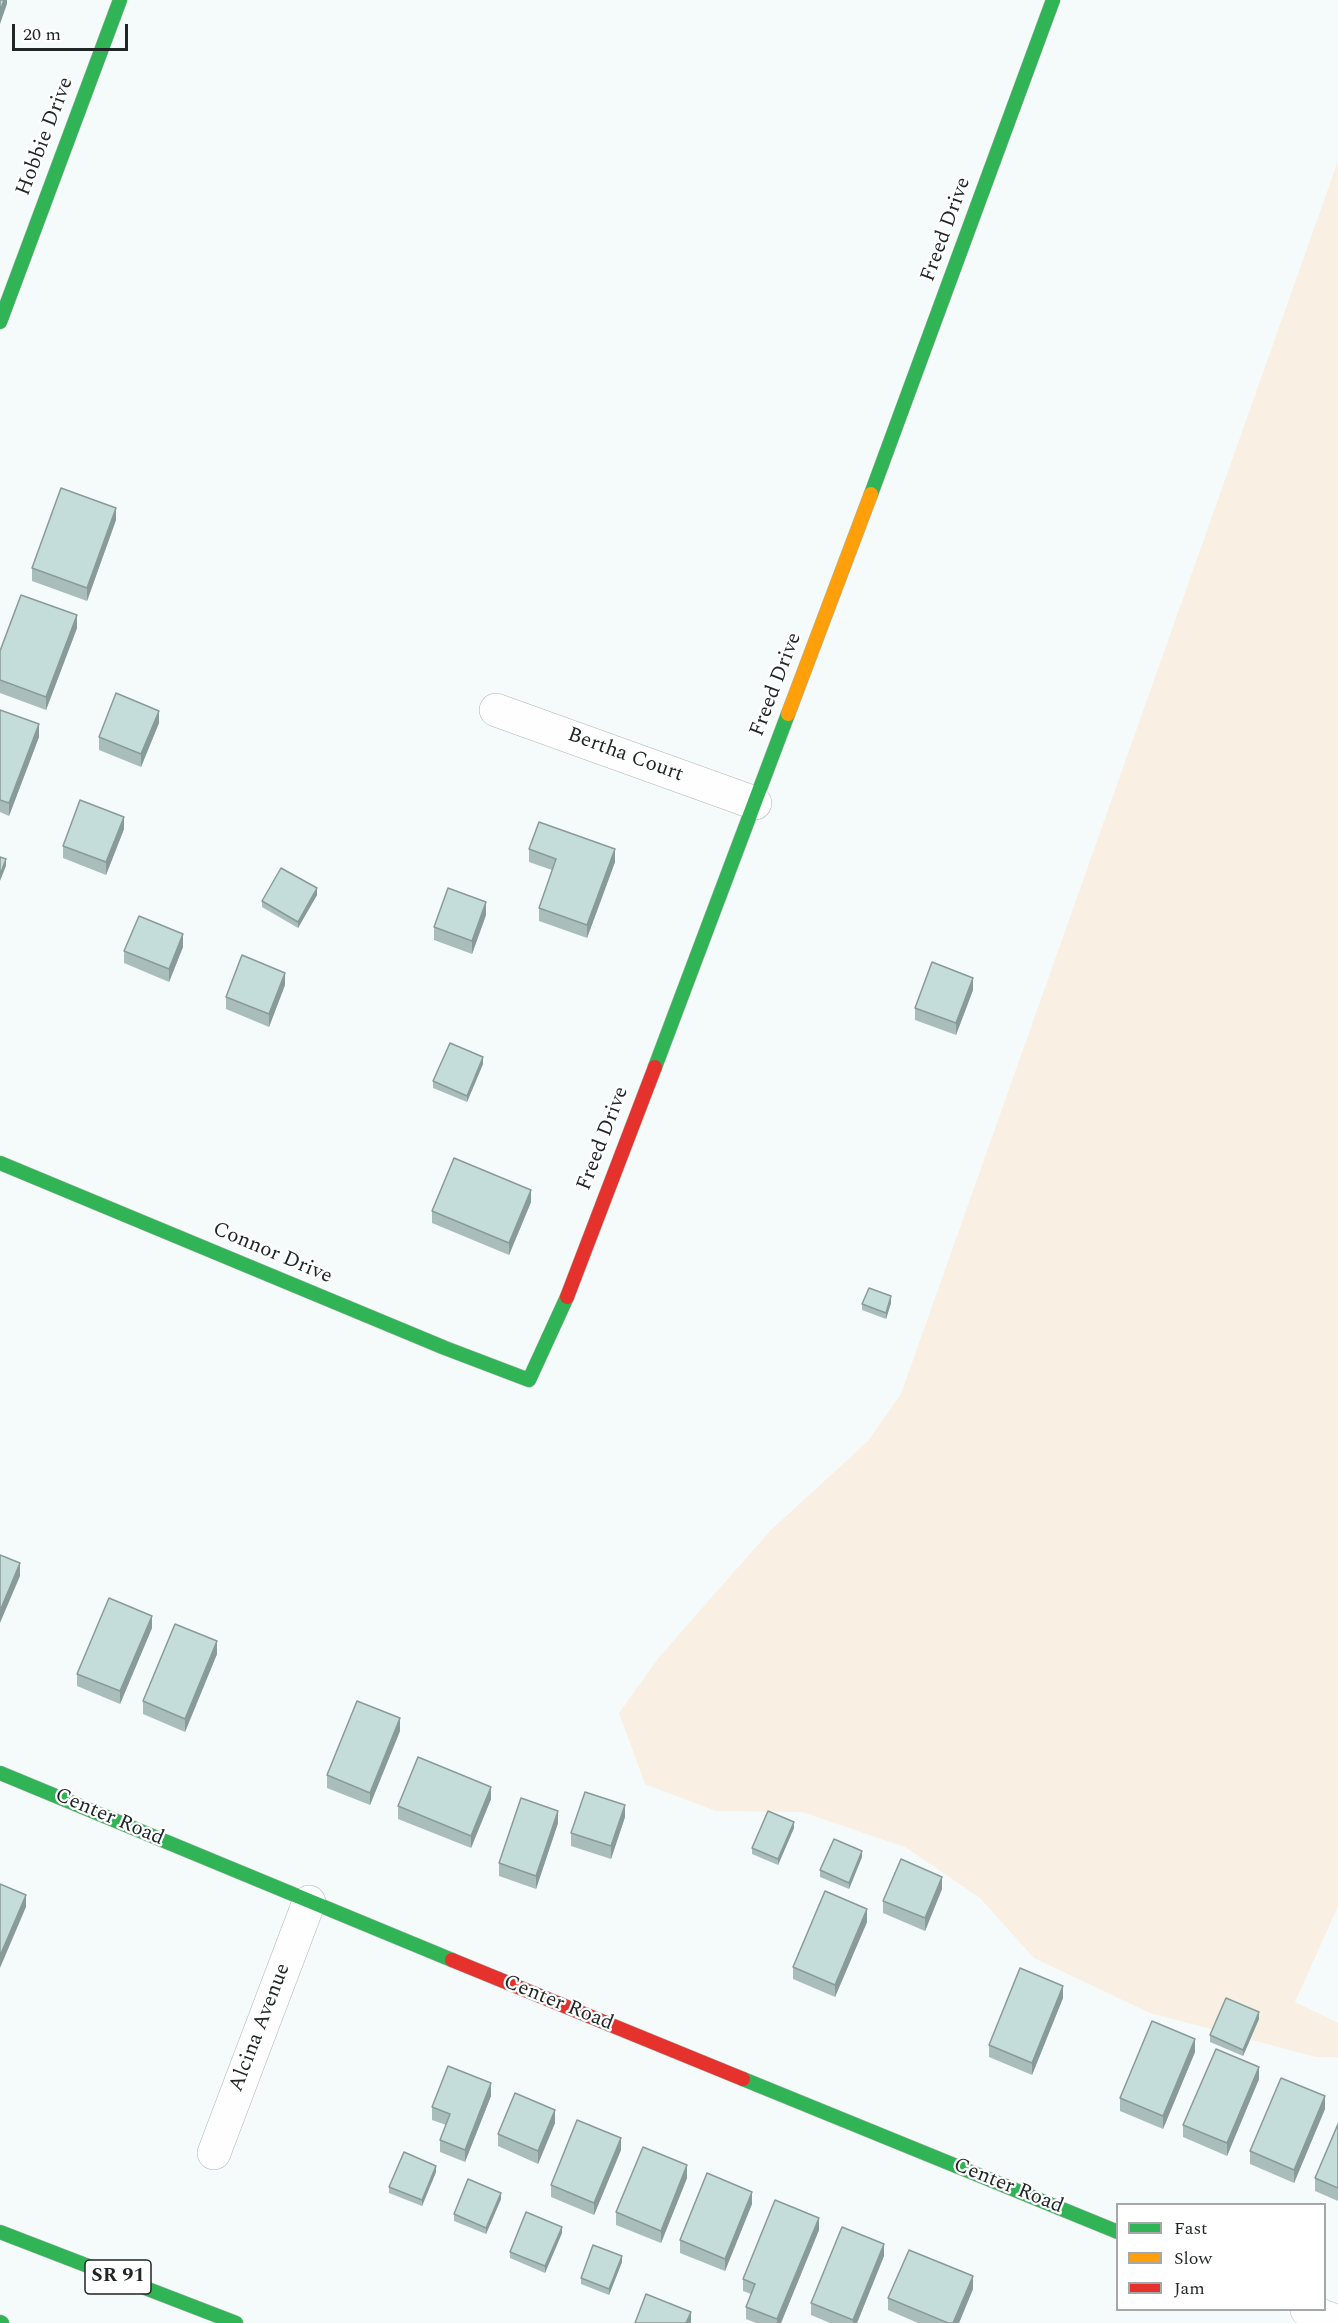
<!DOCTYPE html>
<style>
body{margin:0}
#map{position:relative;width:1338px;height:2323px;overflow:hidden;background:#f5fbfa;font-family:Spectral,serif}
canvas{display:block}
.legend{position:absolute;left:1116px;top:2203px;width:210px;height:108px;box-sizing:border-box;background:#fff;border:2px solid #a5a8a8;margin:0;padding:8px 10px;list-style:none;font-size:18px;color:#1f2625}
.legend li{display:flex;align-items:center;gap:12px;height:30px}
.legend b{width:30px;border:2px solid #a5a8a8}
.scale{position:absolute;left:12px;top:24px;width:116px;height:27px;box-sizing:border-box;border:3px solid #1f2625;border-top:0;padding-left:8px;font-size:18px;line-height:21px;white-space:nowrap;color:#1f2625;-webkit-text-stroke:4px #fff;paint-order:stroke}
</style>
<div id="map">
<canvas width="1338" height="2323"></canvas>
<ul class="legend">
<li><b style="height:8px;background:#30b455"></b>Fast</li>
<li><b style="height:8px;background:#ff9f0a"></b>Slow</li>
<li><b style="height:8px;background:#e5322d"></b>Jam</li>
</ul>
<div class="scale">20 m</div>
</div>
<script>
const ctx = document.querySelector('canvas').getContext('2d');
ctx.lineJoin = 'round';
function paint(path, color) { ctx.fillStyle = color; ctx.fill(path, 'evenodd'); }
const poly = rows => new Path2D(rows.map(r => 'M' + r).join(''));
function trace(path, color, width, dash) { ctx.strokeStyle = color; ctx.lineWidth = width; ctx.lineCap = dash ? 'butt' : 'round'; ctx.setLineDash(dash || []); ctx.stroke(path); }
function drawText(font, color, halo, rows, align = 'center') {
  ctx.font = font + ' Spectral,serif'; ctx.lineWidth = 4.5; ctx.setLineDash([]); ctx.textBaseline = 'middle'; ctx.strokeStyle = halo; ctx.fillStyle = color; for (const [text, x, y, turn = 0] of rows) {
    ctx.save(); ctx.translate(x, y); ctx.rotate((+turn || 0) * Math.PI / 180); ctx.textAlign = isNaN(turn) ? turn : align; if (halo) ctx.strokeText(text, 0, 0); ctx.fillText(text, 0, 0); ctx.restore();
  }
}
paint(poly([
 [1338,161,1338,1906,1295,2002,1338,2023,1338,2057,1316,2057,1150,2013,1034,1958,980,1898,905,1847,802,1812,716,1811,645,1784,619,1713,660,1656,771,1530,868,1441,901,1394]
]), '#f9efe3');
const street = poly([
 [496,710,755,803],
 [214,2153,309,1902],
 [1307,2310,1338,2322]
]);
const fast = poly([
 [0,322,120,0],
 [871,494,1053,0],
 [655,1067,788,714],
 [0,1163,445,1348,529,1380,567,1297],
 [0,1773,452,1960],
 [743,2079,1118,2232],
 [0,2232,236,2323],
 [0,2322,2,2323]
]);
const slow = poly([
 [788,714,871,494]
]);
const jam = poly([
 [567,1297,655,1067],
 [452,1960,743,2079]
]);
trace(street, '#b0b6b5', 34);
trace(fast, '#b0b6b5', 15);
trace(slow, '#b0b6b5', 15);
trace(jam, '#b0b6b5', 15);
trace(street, '#fefefe', 33);
trace(fast, '#30b455', 14);
trace(slow, '#ff9f0a', 14);
trace(jam, '#e5322d', 14);
paint(poly([
 [116,520,87,601,32,581,32,568],
 [77,628,46,710,0,693,0,651],
 [0,710,39,737,9,816,0,812],
 [159,723,141,767,99,750,99,737],
 [124,829,106,875,63,858,63,846],
 [529,849,615,862,587,938,539,921,539,908,552,870,529,862],
 [317,895,298,928,262,907,262,901],
 [486,915,472,954,434,940,434,927],
 [183,947,169,982,124,963,124,951],
 [285,985,269,1027,226,1009,226,997],
 [973,990,956,1035,915,1020,915,1008],
 [483,1064,467,1102,433,1088,433,1081],
 [531,1202,509,1255,432,1223,432,1211],
 [891,1303,886,1319,862,1310,862,1304],
 [152,1628,120,1704,77,1686,77,1674],
 [217,1654,185,1732,143,1714,143,1701],
 [400,1731,370,1805,327,1788,327,1775],
 [491,1799,471,1848,398,1819,398,1806],
 [625,1817,611,1859,571,1846,571,1833],
 [558,1823,536,1889,499,1876,499,1863],
 [794,1828,778,1865,752,1854,752,1848],
 [862,1857,849,1889,820,1877,820,1870],
 [942,1889,925,1931,883,1913,883,1901],
 [867,1922,835,1997,793,1979,793,1967],
 [1063,1998,1032,2075,989,2057,989,2045],
 [1259,2019,1243,2056,1210,2042,1210,2035],
 [1195,2052,1163,2129,1120,2111,1120,2098],
 [1259,2079,1227,2156,1183,2137,1183,2125],
 [491,2096,465,2162,440,2152,440,2140,446,2125,432,2120,432,2107],
 [1325,2109,1294,2183,1250,2164,1250,2151],
 [555,2123,538,2164,498,2146,498,2134],
 [1338,2124,1338,2201,1315,2191,1315,2178],
 [621,2150,594,2215,551,2197,551,2185],
 [436,2172,422,2206,389,2193,389,2187],
 [687,2178,661,2243,616,2225,616,2212],
 [501,2199,486,2234,454,2221,454,2214],
 [752,2204,725,2271,680,2253,680,2240],
 [819,2230,781,2323,756,2323,746,2319,746,2307,751,2294,743,2291,743,2279],
 [562,2233,545,2273,510,2258,510,2252],
 [884,2256,857,2323,830,2323,811,2315,811,2303],
 [622,2262,609,2295,581,2284,581,2278],
 [973,2289,959,2323,918,2323,888,2310,888,2298]
]), '#a9bebb');
paint(poly([
 [4,0,7,0,7,4,0,24,0,11],
 [116,508,116,520,87,601,87,588],
 [77,615,77,628,46,710,46,697],
 [159,711,159,723,141,767,141,754],
 [39,724,39,737,9,816,9,803],
 [124,817,124,829,106,875,106,862],
 [615,849,615,862,587,938,587,925],
 [6,859,6,866,0,881,0,875],
 [317,888,317,895,298,928,298,922],
 [486,902,486,915,472,954,472,941],
 [183,934,183,947,169,982,169,969],
 [285,973,285,985,269,1027,269,1014],
 [973,978,973,990,956,1035,956,1023],
 [483,1057,483,1064,467,1102,467,1096],
 [531,1190,531,1202,509,1255,509,1243],
 [891,1296,891,1303,886,1319,886,1313],
 [20,1563,20,1576,0,1623,0,1611],
 [152,1616,152,1628,120,1704,120,1691],
 [217,1641,217,1654,185,1732,185,1719],
 [400,1718,400,1731,370,1805,370,1793],
 [491,1787,491,1799,471,1848,471,1836],
 [625,1805,625,1817,611,1859,611,1846],
 [558,1811,558,1823,536,1889,536,1876],
 [794,1822,794,1828,778,1865,778,1859],
 [862,1851,862,1857,849,1889,849,1883],
 [942,1877,942,1889,925,1931,925,1918],
 [26,1895,26,1907,0,1968,0,1956],
 [867,1909,867,1922,835,1997,835,1985],
 [1063,1986,1063,1998,1032,2075,1032,2063],
 [1259,2012,1259,2019,1243,2056,1243,2050],
 [1195,2039,1195,2052,1163,2129,1163,2116],
 [1259,2067,1259,2079,1227,2156,1227,2143],
 [491,2083,491,2096,465,2162,465,2150],
 [1325,2096,1325,2109,1294,2183,1294,2170],
 [555,2110,555,2123,538,2164,538,2151],
 [621,2138,621,2150,594,2215,594,2203],
 [687,2165,687,2178,661,2243,661,2231],
 [436,2166,436,2172,422,2206,422,2200],
 [752,2192,752,2204,725,2271,725,2259],
 [501,2193,501,2199,486,2234,486,2228],
 [819,2218,819,2230,781,2323,777,2323,777,2319],
 [562,2227,562,2233,545,2273,545,2266],
 [884,2244,884,2256,857,2323,853,2323,853,2320],
 [622,2256,622,2262,609,2295,609,2289],
 [973,2276,973,2289,959,2323,953,2323],
 [691,2312,691,2323,686,2323]
]), '#899b99');
const building = poly([
 [0,0,4,0,0,11,0,0],
 [61,488,116,508,87,588,32,568,61,488],
 [21,595,77,615,46,697,0,680,0,651,21,595],
 [116,693,159,711,141,754,99,737,116,693],
 [0,710,39,724,9,803,0,800,0,710],
 [80,800,124,817,106,862,63,846,80,800],
 [539,822,615,849,587,925,539,908,556,859,529,849,539,822],
 [0,857,6,859,0,875,0,857],
 [281,868,317,888,298,922,262,901,281,868],
 [448,888,486,902,472,941,434,927,448,888],
 [139,916,183,934,169,969,124,951,139,916],
 [242,955,285,973,269,1014,226,997,242,955],
 [932,962,973,978,956,1023,915,1008,932,962],
 [450,1043,483,1057,467,1096,433,1081,450,1043],
 [454,1158,531,1190,509,1243,432,1211,454,1158],
 [869,1288,891,1296,886,1313,862,1304,869,1288],
 [0,1555,20,1563,0,1611,0,1555],
 [109,1598,152,1616,120,1691,77,1674,109,1598],
 [175,1624,217,1641,185,1719,143,1701,175,1624],
 [357,1701,400,1718,370,1793,327,1775,357,1701],
 [418,1757,491,1787,471,1836,398,1806,418,1757],
 [585,1792,625,1805,611,1846,571,1833,585,1792],
 [521,1798,558,1811,536,1876,499,1863,521,1798],
 [768,1811,794,1822,778,1859,752,1848,768,1811],
 [834,1839,862,1851,849,1883,820,1870,834,1839],
 [901,1859,942,1877,925,1918,883,1901,901,1859],
 [0,1884,26,1895,0,1956,0,1884],
 [825,1891,867,1909,835,1985,793,1967,825,1891],
 [1020,1968,1063,1986,1032,2063,989,2045,1020,1968],
 [1226,1998,1259,2012,1243,2050,1210,2035,1226,1998],
 [1152,2021,1195,2039,1163,2116,1120,2098,1152,2021],
 [1216,2049,1259,2067,1227,2143,1183,2125,1216,2049],
 [448,2066,491,2083,465,2150,440,2140,450,2114,432,2107,448,2066],
 [1281,2078,1325,2096,1294,2170,1250,2151,1281,2078],
 [515,2093,555,2110,538,2151,498,2134,515,2093],
 [577,2120,621,2138,594,2203,551,2185,577,2120],
 [1338,2124,1338,2188,1315,2178,1338,2124],
 [643,2147,687,2165,661,2231,616,2212,643,2147],
 [404,2152,436,2166,422,2200,389,2187,404,2152],
 [707,2173,752,2192,725,2259,680,2240,707,2173],
 [468,2179,501,2193,486,2228,454,2214,468,2179],
 [775,2200,819,2218,777,2319,746,2307,755,2284,743,2279,775,2200],
 [526,2212,562,2227,545,2266,510,2252,526,2212],
 [842,2227,884,2244,853,2320,811,2303,842,2227],
 [593,2245,622,2256,609,2289,581,2278,593,2245],
 [909,2250,973,2276,953,2323,948,2323,888,2298,909,2250],
 [646,2294,691,2312,686,2323,635,2323,646,2294]
]);
paint(building, '#c4ddda');
trace(building, '#899b99', 1.5);
for (const [x, y, w] of [
 [118,2277,66]
]) { const box = new Path2D(); box.roundRect(x - w / 2, y - 17, w, 34, 4.5); ctx.fillStyle = '#fff'; ctx.fill(box); trace(box, '#1f2625', 1.5); }
drawText('bold 20px', '#1f2625', null, [
 ["SR 91",118,2277]
]);
drawText('21px', '#1f2625', '#fff', [
 ["Hobbie Drive",46,137,-69],
 ["Freed Drive",947,230,-70],
 ["Freed Drive",777,685,-69],
 ["Bertha Court",625,756,20],
 ["Freed Drive",604,1139,-69],
 ["Connor Drive",272,1254,23],
 ["Center Road",109,1818,23],
 ["Center Road",558,2004,22],
 ["Alcina Avenue",261,2028,-69],
 ["Center Road",1008,2187,22]
]);
</script>
